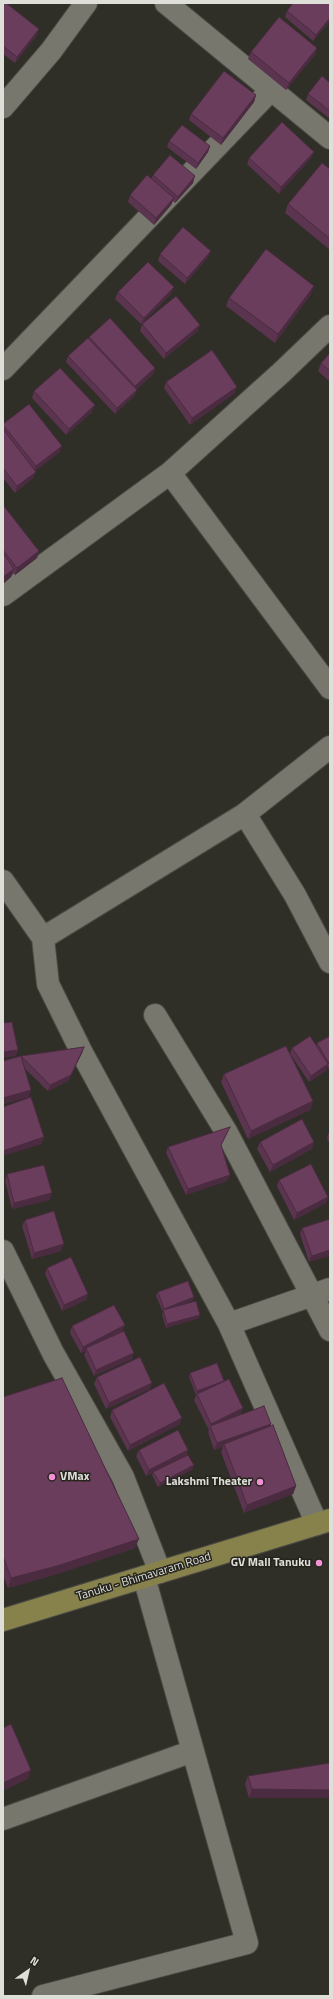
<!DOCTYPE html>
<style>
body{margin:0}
#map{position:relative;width:333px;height:1999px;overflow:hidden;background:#2f2e27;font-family:"Titillium Web",sans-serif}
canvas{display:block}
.frame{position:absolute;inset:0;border:4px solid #dfdfda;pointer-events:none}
.north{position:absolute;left:8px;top:1951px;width:40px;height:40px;-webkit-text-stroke:3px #25241d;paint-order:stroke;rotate:34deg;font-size:11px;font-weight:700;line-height:16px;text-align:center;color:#dfdfda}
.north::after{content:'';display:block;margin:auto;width:14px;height:18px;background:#dfdfda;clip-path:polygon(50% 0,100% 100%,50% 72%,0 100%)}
</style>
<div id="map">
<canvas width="333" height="1999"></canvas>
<div class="frame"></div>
<div class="north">N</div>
</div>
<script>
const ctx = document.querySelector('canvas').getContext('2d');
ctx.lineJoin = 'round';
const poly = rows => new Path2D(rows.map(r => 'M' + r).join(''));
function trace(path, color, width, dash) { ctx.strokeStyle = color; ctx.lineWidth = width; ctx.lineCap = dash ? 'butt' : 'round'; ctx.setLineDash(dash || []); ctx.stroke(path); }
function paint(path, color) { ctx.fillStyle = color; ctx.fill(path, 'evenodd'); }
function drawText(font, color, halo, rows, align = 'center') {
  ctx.font = font + ' "Titillium Web",sans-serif'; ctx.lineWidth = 3; ctx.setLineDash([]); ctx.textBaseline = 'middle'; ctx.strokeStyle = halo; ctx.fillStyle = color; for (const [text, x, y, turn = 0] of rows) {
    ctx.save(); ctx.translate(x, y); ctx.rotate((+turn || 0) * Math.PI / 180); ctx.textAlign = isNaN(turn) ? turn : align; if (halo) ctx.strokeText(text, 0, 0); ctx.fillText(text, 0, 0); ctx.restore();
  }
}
const minor = poly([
 [166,3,330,138],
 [3,107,51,51,86,3],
 [3,369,272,89],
 [170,473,330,688],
 [3,595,170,473,282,372,330,326],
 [245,814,295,895,330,962],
 [3,881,43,938,48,984,82,1053,229,1324,317,1524],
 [43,938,245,814,330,747],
 [155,1015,227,1133,330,1330],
 [3,1251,53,1353,123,1477,160,1572],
 [229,1324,330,1289],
 [3,1819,193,1751],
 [43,1996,247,1943,144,1577]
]);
const primary = poly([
 [3,1620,330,1520]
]);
trace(minor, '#4b4a44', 24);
trace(primary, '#4b4a44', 24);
trace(minor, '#77776e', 22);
trace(primary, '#87824b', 22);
paint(poly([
 [3,3,37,35,15,63,3,54],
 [293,3,330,3,330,21,313,41,285,17,287,11],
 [317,48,315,55,286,90,248,59,251,52],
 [330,83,330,119,306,100,308,94],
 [256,95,254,102,221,145,189,120,191,114],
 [169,141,210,146,208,152,196,169,167,147],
 [314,152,311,158,279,194,247,164,249,158],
 [330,169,330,250,285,213,288,204],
 [153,175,193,183,175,203,173,201,171,205,154,225,128,202,130,195,151,179],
 [160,254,208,257,185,284,158,261],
 [118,292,172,293,141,324,115,299],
 [311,294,275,343,226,306,229,298],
 [142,324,198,331,164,359,140,331],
 [89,337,155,368,153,374,136,390,137,390,134,396,115,414,66,362,68,356,89,339],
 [330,353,330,382,318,371,321,363],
 [166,382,235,393,190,425,164,388],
 [34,391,92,412,66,435,32,398],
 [3,424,60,452,35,471,36,472,33,478,15,493,3,478],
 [3,505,39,551,37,558,15,575,13,573,11,577,3,584],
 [330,1036,330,1071,327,1066,326,1071,309,1082,291,1055,313,1101,310,1110,248,1139,221,1082,224,1074,290,1054,292,1048,316,1046,317,1043],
 [84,1047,82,1053,68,1081,48,1091,24,1068,29,1097,3,1104,3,1061,21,1056],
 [330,1131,330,1146,327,1138,329,1132],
 [227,1133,221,1146,230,1175,227,1181,186,1195,166,1153,168,1147],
 [260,1142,314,1142,312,1149,270,1172,257,1149],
 [7,1174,50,1200,12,1209,5,1181],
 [279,1180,328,1197,326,1203,294,1220,277,1186],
 [330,1219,309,1262,300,1234,302,1228],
 [25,1220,61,1251,32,1259,22,1226],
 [47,1268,88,1294,86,1300,62,1311,45,1274],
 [158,1292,193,1300,177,1307,199,1318,166,1328,162,1314,163,1312,156,1296],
 [125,1325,122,1331,112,1337,132,1359,94,1376,84,1355,86,1351,81,1353,70,1333,72,1326],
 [190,1373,224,1381,223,1382,243,1408,240,1415,271,1424,270,1427,296,1486,293,1494,244,1513,221,1452,223,1447,214,1450,208,1432,209,1430,194,1400,197,1394,196,1395,189,1377],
 [97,1377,150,1389,106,1409,94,1384],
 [3,1397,135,1548,54,1575,8,1588,3,1575],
 [112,1410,180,1424,128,1451,110,1417],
 [139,1450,188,1450,186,1456,193,1469,158,1487,152,1475,153,1473,146,1476,136,1456],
 [330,1763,330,1798,249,1798,245,1784,248,1776]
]), '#5b344f');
paint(poly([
 [330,18,330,21,313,41,316,35],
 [39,29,37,35,15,63,17,57],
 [317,48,315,55,286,90,289,83],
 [256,95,254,102,221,145,223,138],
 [210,146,208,152,196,169,198,163],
 [314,152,311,158,279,194,281,187],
 [195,176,193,183,175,203,178,197],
 [174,198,171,205,154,225,156,218],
 [211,251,208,257,185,284,187,278],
 [314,286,311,294,275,343,278,334],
 [174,287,172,293,141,324,144,318],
 [200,325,198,331,164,359,166,353],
 [155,368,153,374,133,393,135,386],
 [237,387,235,393,190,425,192,418],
 [137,390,134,396,115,414,117,408],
 [95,405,92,412,66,435,69,429],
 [62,446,60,452,33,473,36,466],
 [36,472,33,478,15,493,17,486],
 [39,551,37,558,15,575,17,568],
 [14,569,11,577,3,584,3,577],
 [84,1047,82,1053,68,1081,48,1091,50,1085],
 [18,1050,16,1056,3,1058,3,1052],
 [328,1064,326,1071,309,1082,311,1076],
 [31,1090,29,1097,3,1104,3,1098],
 [313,1101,310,1110,248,1139,251,1131],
 [44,1137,42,1144,3,1156,3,1151],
 [314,1142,312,1149,270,1172,273,1165],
 [230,1175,227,1181,186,1195,188,1189],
 [52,1193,50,1200,12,1209,14,1203],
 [328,1197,326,1203,294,1220,297,1213],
 [64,1244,61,1251,32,1259,34,1253],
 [330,1250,330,1256,309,1262,312,1256],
 [88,1294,86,1300,62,1311,64,1305],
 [194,1297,193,1300,164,1312,164,1309],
 [200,1315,199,1318,166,1328,167,1324],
 [125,1325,122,1331,87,1350,86,1348,86,1351,81,1353,83,1347],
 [134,1353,132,1359,94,1376,96,1370],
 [224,1381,223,1384,196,1395,197,1391],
 [152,1383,150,1389,106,1409,109,1403],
 [243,1408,240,1415,210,1426,208,1430,211,1424],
 [182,1418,180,1424,128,1451,130,1445],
 [271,1424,268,1430,224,1444,223,1447,214,1450,217,1443],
 [188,1450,186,1456,153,1472,153,1473,146,1476,149,1470],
 [194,1465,193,1469,158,1487,160,1483],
 [296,1486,293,1494,244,1513,247,1505],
 [139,1539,135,1548,54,1575,8,1588,11,1578],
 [31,1770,28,1779,3,1791,3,1783],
 [252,1789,330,1790,330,1798,249,1798]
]), '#4a2b40');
const building = poly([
 [3,3,6,3,39,29,17,57,3,46,3,3],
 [293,3,329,3,330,4,330,18,316,35,287,11,293,3],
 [279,17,317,48,289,83,251,52,279,17],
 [224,71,256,95,223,138,191,114,224,71],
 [322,76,330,83,330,111,308,94,322,76],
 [282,122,314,152,281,187,249,158,282,122],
 [182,125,210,146,198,163,169,141,182,125],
 [170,155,195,176,178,197,153,175,170,155],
 [322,163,330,169,330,239,288,204,322,163],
 [147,175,174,198,156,218,130,195,147,175],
 [183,227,211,251,187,278,160,254,183,227],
 [266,249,314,286,278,334,229,298,266,249],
 [148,262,174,287,144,318,118,292,148,262],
 [176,296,200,325,166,353,142,324,176,296],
 [110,318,155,368,135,386,89,337,110,318],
 [88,338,137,390,117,408,68,356,88,338],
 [212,350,237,387,192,418,166,382,212,350],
 [330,353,330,371,321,363,330,353],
 [60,368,95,405,69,429,34,391,60,368],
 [29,404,62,446,36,466,3,425,3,424,29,404],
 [3,429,36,472,17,486,3,468,3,429],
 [3,505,39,551,17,568,3,550,3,505],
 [3,553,14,569,3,577,3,553],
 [12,1022,18,1050,3,1052,3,1023,12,1022],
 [310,1036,328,1064,311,1076,292,1048,310,1036],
 [330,1036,330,1065,317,1043,330,1036],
 [286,1046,313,1101,251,1131,224,1074,286,1046],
 [84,1047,71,1075,50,1085,21,1056,84,1047],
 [21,1056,31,1090,3,1098,3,1061,21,1056],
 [31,1097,44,1137,3,1151,3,1107,31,1097],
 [302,1119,314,1142,273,1165,260,1142,302,1119],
 [230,1127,221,1145,230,1175,188,1189,168,1147,230,1127],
 [311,1164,328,1197,297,1213,279,1180,311,1164],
 [44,1165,52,1193,14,1203,7,1174,44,1165],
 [54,1211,64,1244,34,1253,25,1220,54,1211],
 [330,1219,330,1250,312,1256,302,1228,330,1219],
 [71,1257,88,1294,64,1305,47,1268,71,1257],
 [188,1281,194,1297,164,1309,158,1292,188,1281],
 [196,1301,200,1315,167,1324,163,1310,196,1301],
 [114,1305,125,1325,83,1347,72,1326,114,1305],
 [124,1331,134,1353,96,1370,86,1348,124,1331],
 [140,1357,152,1383,109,1403,97,1377,140,1357],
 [217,1363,224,1381,197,1391,190,1373,217,1363],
 [62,1378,139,1539,57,1566,11,1578,3,1556,3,1397,62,1378],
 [229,1379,243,1408,211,1424,197,1394,229,1379],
 [164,1383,182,1418,130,1445,112,1410,164,1383],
 [264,1406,271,1424,217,1443,210,1426,264,1406],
 [273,1425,296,1486,247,1505,224,1444,273,1425],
 [178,1430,188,1450,149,1470,139,1450,178,1430],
 [188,1455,194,1465,160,1483,153,1472,188,1455],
 [11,1724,31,1770,3,1783,3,1728,11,1724],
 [330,1763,330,1790,252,1789,248,1776,330,1763]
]);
paint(building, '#6a3d5c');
trace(building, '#4a2b40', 1);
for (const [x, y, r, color] of [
 [52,1477,4,"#f391d5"],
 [260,1482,4,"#f391d5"],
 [319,1563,4,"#f391d5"]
]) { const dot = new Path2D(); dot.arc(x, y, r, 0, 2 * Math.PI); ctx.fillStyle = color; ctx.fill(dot); trace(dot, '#25241d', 1.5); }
drawText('bold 12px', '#dfdfda', '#25241d', [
 ["VMax",60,1477,"left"],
 ["Lakshmi Theater",252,1482],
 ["GV Mall Tanuku",311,1563]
], 'right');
drawText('12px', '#dfdfda', '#25241d', [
 ["Tanuku - Bhimavaram Road",144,1577,-17]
]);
</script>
